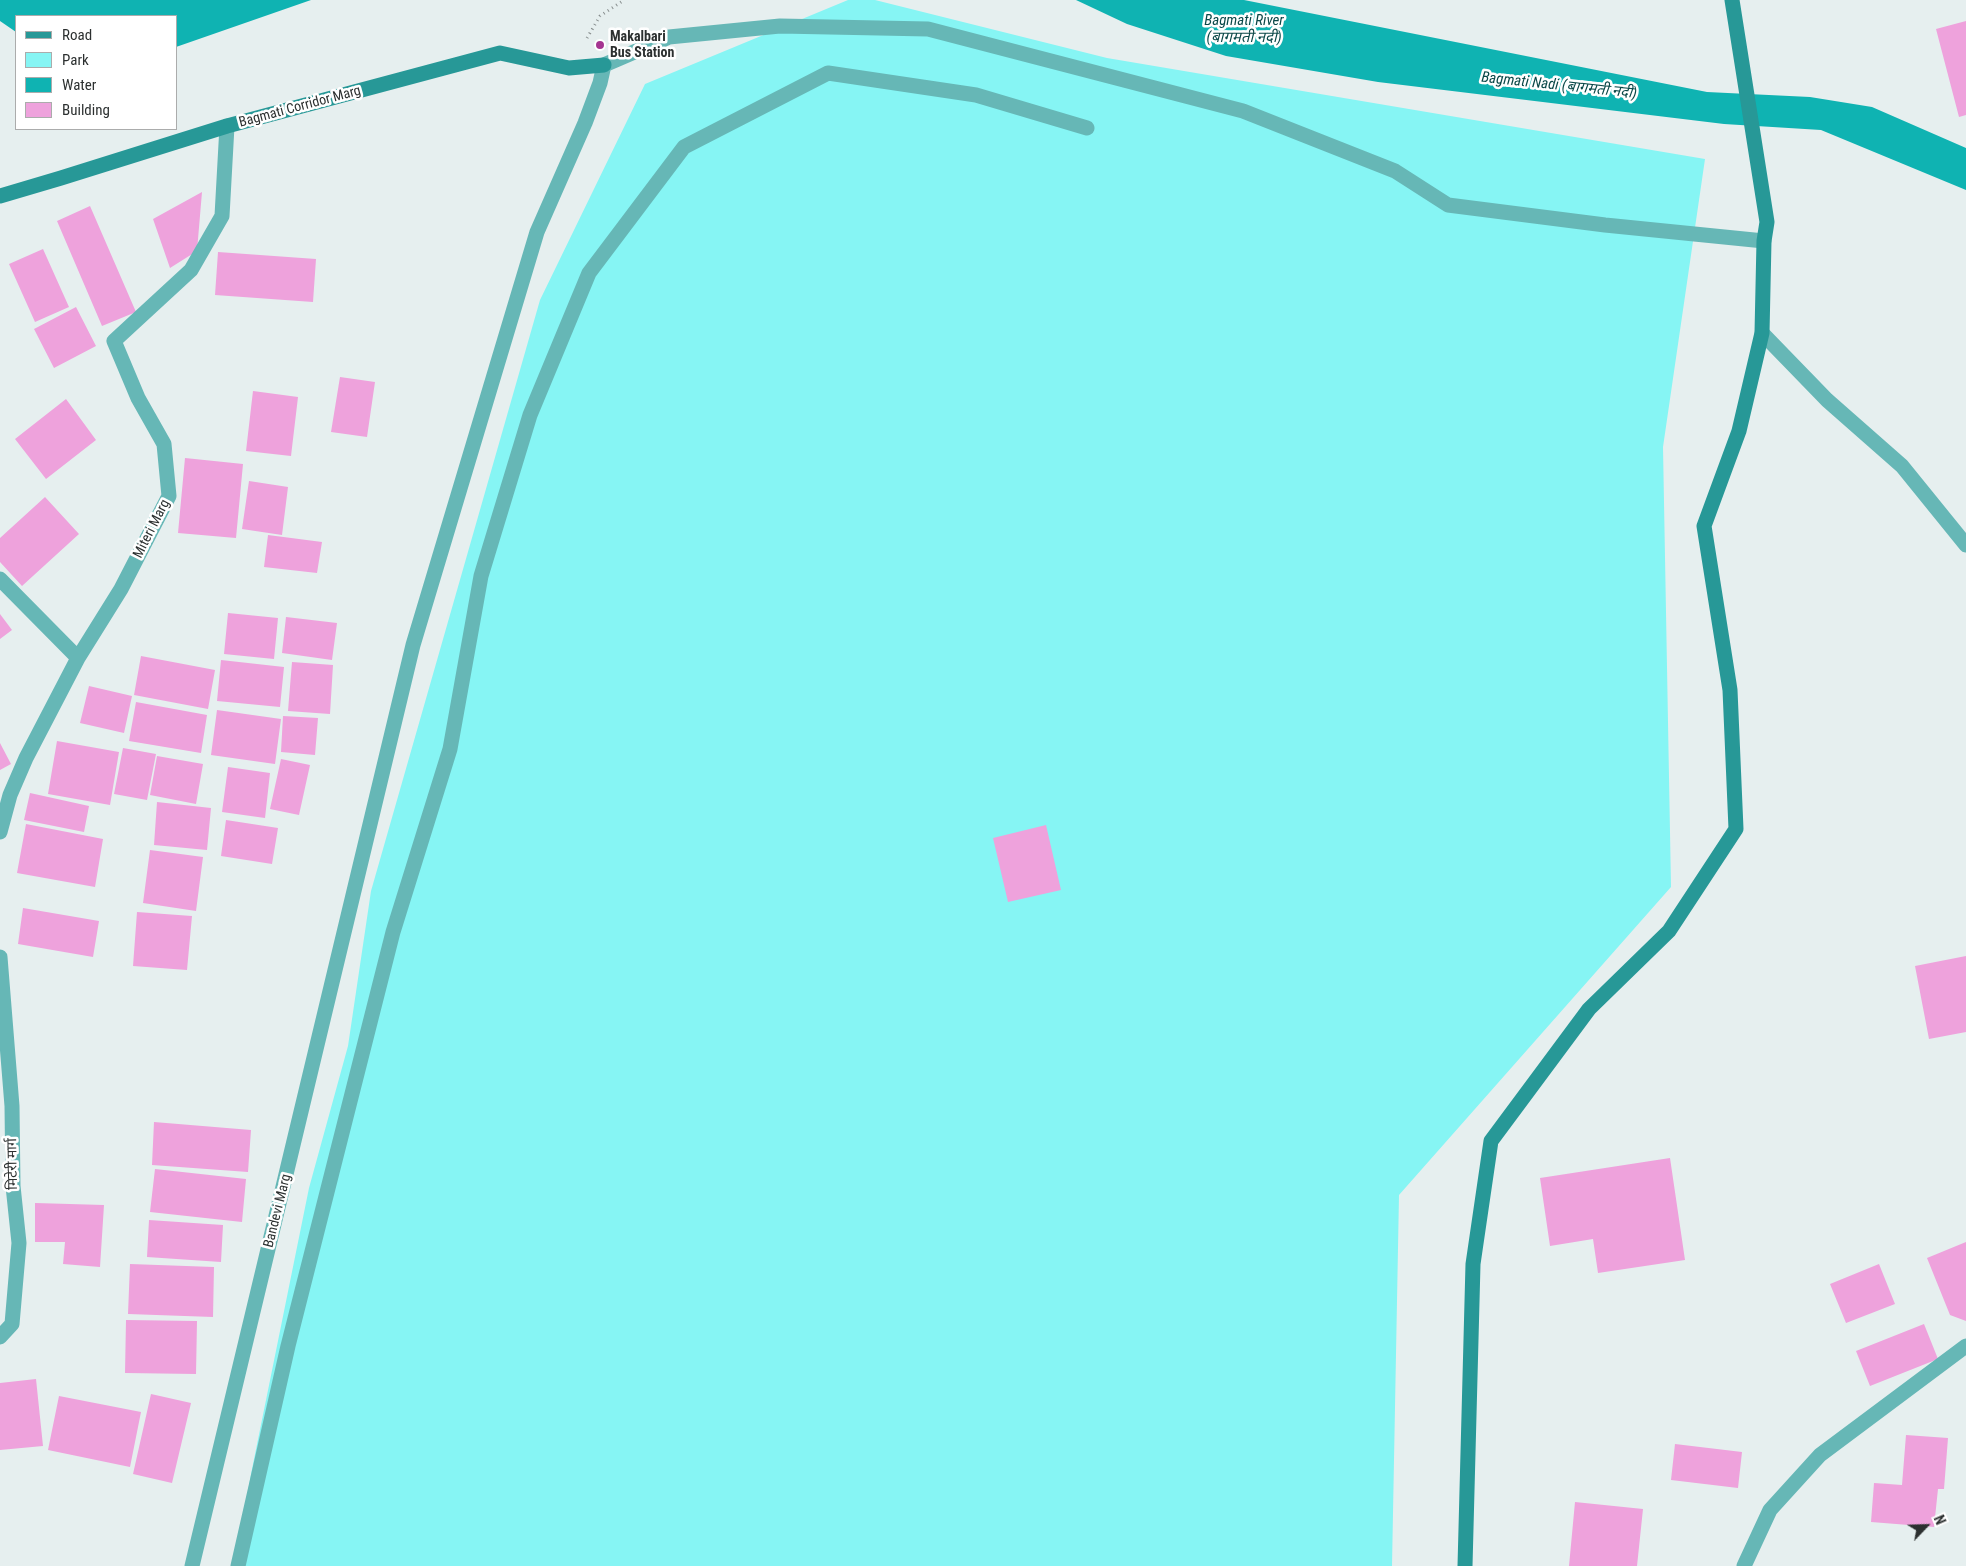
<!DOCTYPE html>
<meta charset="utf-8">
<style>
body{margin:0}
#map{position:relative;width:1966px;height:1566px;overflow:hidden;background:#e6efef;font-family:"Roboto Condensed",sans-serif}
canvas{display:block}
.legend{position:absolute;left:15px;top:15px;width:162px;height:115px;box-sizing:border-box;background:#fff;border:1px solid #abacac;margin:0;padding:6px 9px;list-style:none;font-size:15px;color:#2c3030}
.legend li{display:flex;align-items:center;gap:10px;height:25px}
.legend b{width:25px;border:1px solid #abacac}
.north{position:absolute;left:1901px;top:1501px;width:50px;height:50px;-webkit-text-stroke:4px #fff;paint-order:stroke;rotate:66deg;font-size:14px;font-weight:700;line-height:20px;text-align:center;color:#2c3030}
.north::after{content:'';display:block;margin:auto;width:18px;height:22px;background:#2c3030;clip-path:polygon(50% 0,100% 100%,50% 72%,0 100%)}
</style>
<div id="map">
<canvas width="1966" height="1566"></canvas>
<ul class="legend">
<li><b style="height:6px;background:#279897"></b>Road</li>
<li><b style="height:14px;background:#86f5f4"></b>Park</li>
<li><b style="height:14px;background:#0fb3b2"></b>Water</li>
<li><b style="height:14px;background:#eea2dc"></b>Building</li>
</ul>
<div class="north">N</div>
</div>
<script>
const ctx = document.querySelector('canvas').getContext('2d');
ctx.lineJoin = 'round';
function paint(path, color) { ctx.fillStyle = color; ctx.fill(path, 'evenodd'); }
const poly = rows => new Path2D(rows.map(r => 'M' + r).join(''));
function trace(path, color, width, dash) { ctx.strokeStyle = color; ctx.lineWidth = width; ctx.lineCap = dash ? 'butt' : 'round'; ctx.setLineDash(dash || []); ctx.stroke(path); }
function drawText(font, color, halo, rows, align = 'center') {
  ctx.font = font + ' "Roboto Condensed","Noto Sans Devanagari",sans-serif'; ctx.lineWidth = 5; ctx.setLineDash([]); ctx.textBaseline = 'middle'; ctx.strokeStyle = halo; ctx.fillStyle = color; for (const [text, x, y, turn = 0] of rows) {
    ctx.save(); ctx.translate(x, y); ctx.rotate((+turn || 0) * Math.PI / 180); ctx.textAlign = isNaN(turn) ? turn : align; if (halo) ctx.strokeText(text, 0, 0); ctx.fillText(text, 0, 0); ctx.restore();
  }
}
paint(poly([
 [848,0,875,0,1107,58,1705,159,1663,447,1671,887,1399,1195,1392,1566,235,1566,251,1474,309,1188,348,1046,371,891,540,300,645,84]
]), '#86f5f4');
paint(poly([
 [0,0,311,0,176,47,176,16,16,16,16,32,0,21],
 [1076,0,1244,0,1707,92,1810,97,1872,107,1966,148,1966,190,1821,130,1724,124,1378,82,1226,56,1127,24]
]), '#0fb3b2');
paint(poly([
 [1966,21,1966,115,1959,117,1936,29],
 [202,192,197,251,170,268,153,219],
 [90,206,136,312,102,326,57,221],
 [43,249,69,307,35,322,9,264],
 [218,252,316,259,313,302,215,295],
 [76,307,96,346,54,368,34,329],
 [340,377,375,382,367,437,331,432],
 [253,391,298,397,291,456,246,451],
 [66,399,96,440,46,479,15,439],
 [185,458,243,464,236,538,178,533],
 [249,481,288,487,282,535,242,529],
 [45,497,79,534,22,586,0,562,0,538],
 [268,535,322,542,317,573,264,567],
 [228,613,278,618,274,659,224,654],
 [0,614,12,630,0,639],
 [286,617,337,623,332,660,282,653],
 [141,656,215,670,208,709,134,695],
 [221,660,284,667,280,707,217,701],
 [292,662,333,665,330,714,288,711],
 [89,686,132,696,124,733,80,723],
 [136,702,207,715,201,753,129,741],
 [217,710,281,719,275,764,211,755],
 [283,716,318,718,315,755,281,752],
 [57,741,119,752,110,805,48,794],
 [0,743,11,764,0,770],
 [123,748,156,754,147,800,114,794],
 [157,756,203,764,196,804,150,795],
 [281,759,310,765,299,815,270,809],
 [228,767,270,773,265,818,222,812],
 [30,793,89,806,84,832,24,820],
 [157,802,211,808,207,850,154,845],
 [226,820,278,828,272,864,221,856],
 [26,824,103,839,95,887,17,873],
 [1046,825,1061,890,1008,902,993,838],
 [150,850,203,857,196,911,143,903],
 [23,908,99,921,93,957,18,944],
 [137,912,192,916,187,970,133,966],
 [1966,956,1966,1032,1929,1039,1915,966],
 [154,1122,251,1130,248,1172,152,1165],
 [1670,1158,1685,1260,1598,1273,1593,1239,1550,1246,1540,1178],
 [155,1169,246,1179,242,1222,150,1212],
 [35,1203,104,1205,100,1267,63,1264,65,1242,35,1242],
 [149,1220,223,1225,221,1262,147,1257],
 [1966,1242,1966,1321,1950,1315,1927,1258],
 [130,1264,214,1267,213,1317,128,1314],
 [1879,1264,1895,1304,1846,1323,1830,1284],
 [126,1320,197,1321,196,1374,125,1373],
 [1924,1324,1938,1359,1870,1386,1856,1351],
 [36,1379,43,1446,0,1450,0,1383],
 [151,1394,191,1403,172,1483,133,1474],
 [59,1396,141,1412,130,1467,48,1450],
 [1906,1435,1948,1438,1944,1489,1938,1489,1934,1527,1871,1522,1874,1483,1902,1485],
 [1675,1444,1742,1452,1738,1488,1671,1480],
 [1575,1502,1643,1509,1637,1566,1569,1566]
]), '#eea2dc');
trace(poly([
 [587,38,600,16,624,0]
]), '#868d8d', 3, [1, 4]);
trace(poly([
 [1762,333,1827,400,1902,466,1966,545],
 [0,579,78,658],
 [0,832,10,795,26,758,78,658,121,589,169,496,164,444,138,398,114,341,191,270,222,216,227,126],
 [0,957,12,1106,13,1186,19,1243,12,1324,0,1337],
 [192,1566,413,645,537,232,585,123,600,83,604,65,669,37,780,26,928,29,1243,111,1395,171,1448,205,1605,225,1764,241],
 [238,1566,288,1346,393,932,450,749,481,576,530,415,589,273,684,147,828,73,976,95,1087,128],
 [1744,1566,1770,1510,1820,1455,1966,1346]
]), '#66b7b6', 15);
trace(poly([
 [0,196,61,178,227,126,500,53,569,68,604,65],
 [1465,1566,1473,1264,1491,1141,1589,1009,1669,931,1736,829,1730,690,1704,526,1739,431,1762,333,1764,241,1767,222,1732,0]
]), '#279897', 15);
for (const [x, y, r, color] of [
 [600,45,5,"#a53591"]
]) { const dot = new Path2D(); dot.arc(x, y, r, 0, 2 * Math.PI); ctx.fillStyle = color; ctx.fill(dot); trace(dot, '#fff', 2); }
drawText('bold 14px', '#2c3030', '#fff', [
 ["Makalbari",610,37],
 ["Bus Station",610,53]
], 'left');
drawText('14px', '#2c3030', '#fff', [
 ["Bagmati Corridor Marg",300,107,-15],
 ["Miteri Marg",152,529,-63],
 ["मिटेरी मार्ग",13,1164,-91],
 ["Bandevi Marg",278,1211,-76]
]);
drawText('italic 15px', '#0a4848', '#fff', [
 ["Bagmati River",1244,21],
 ["(बागमती नदी)",1244,38],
 ["Bagmati Nadi (बागमती नदी)",1559,86,6]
]);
</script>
